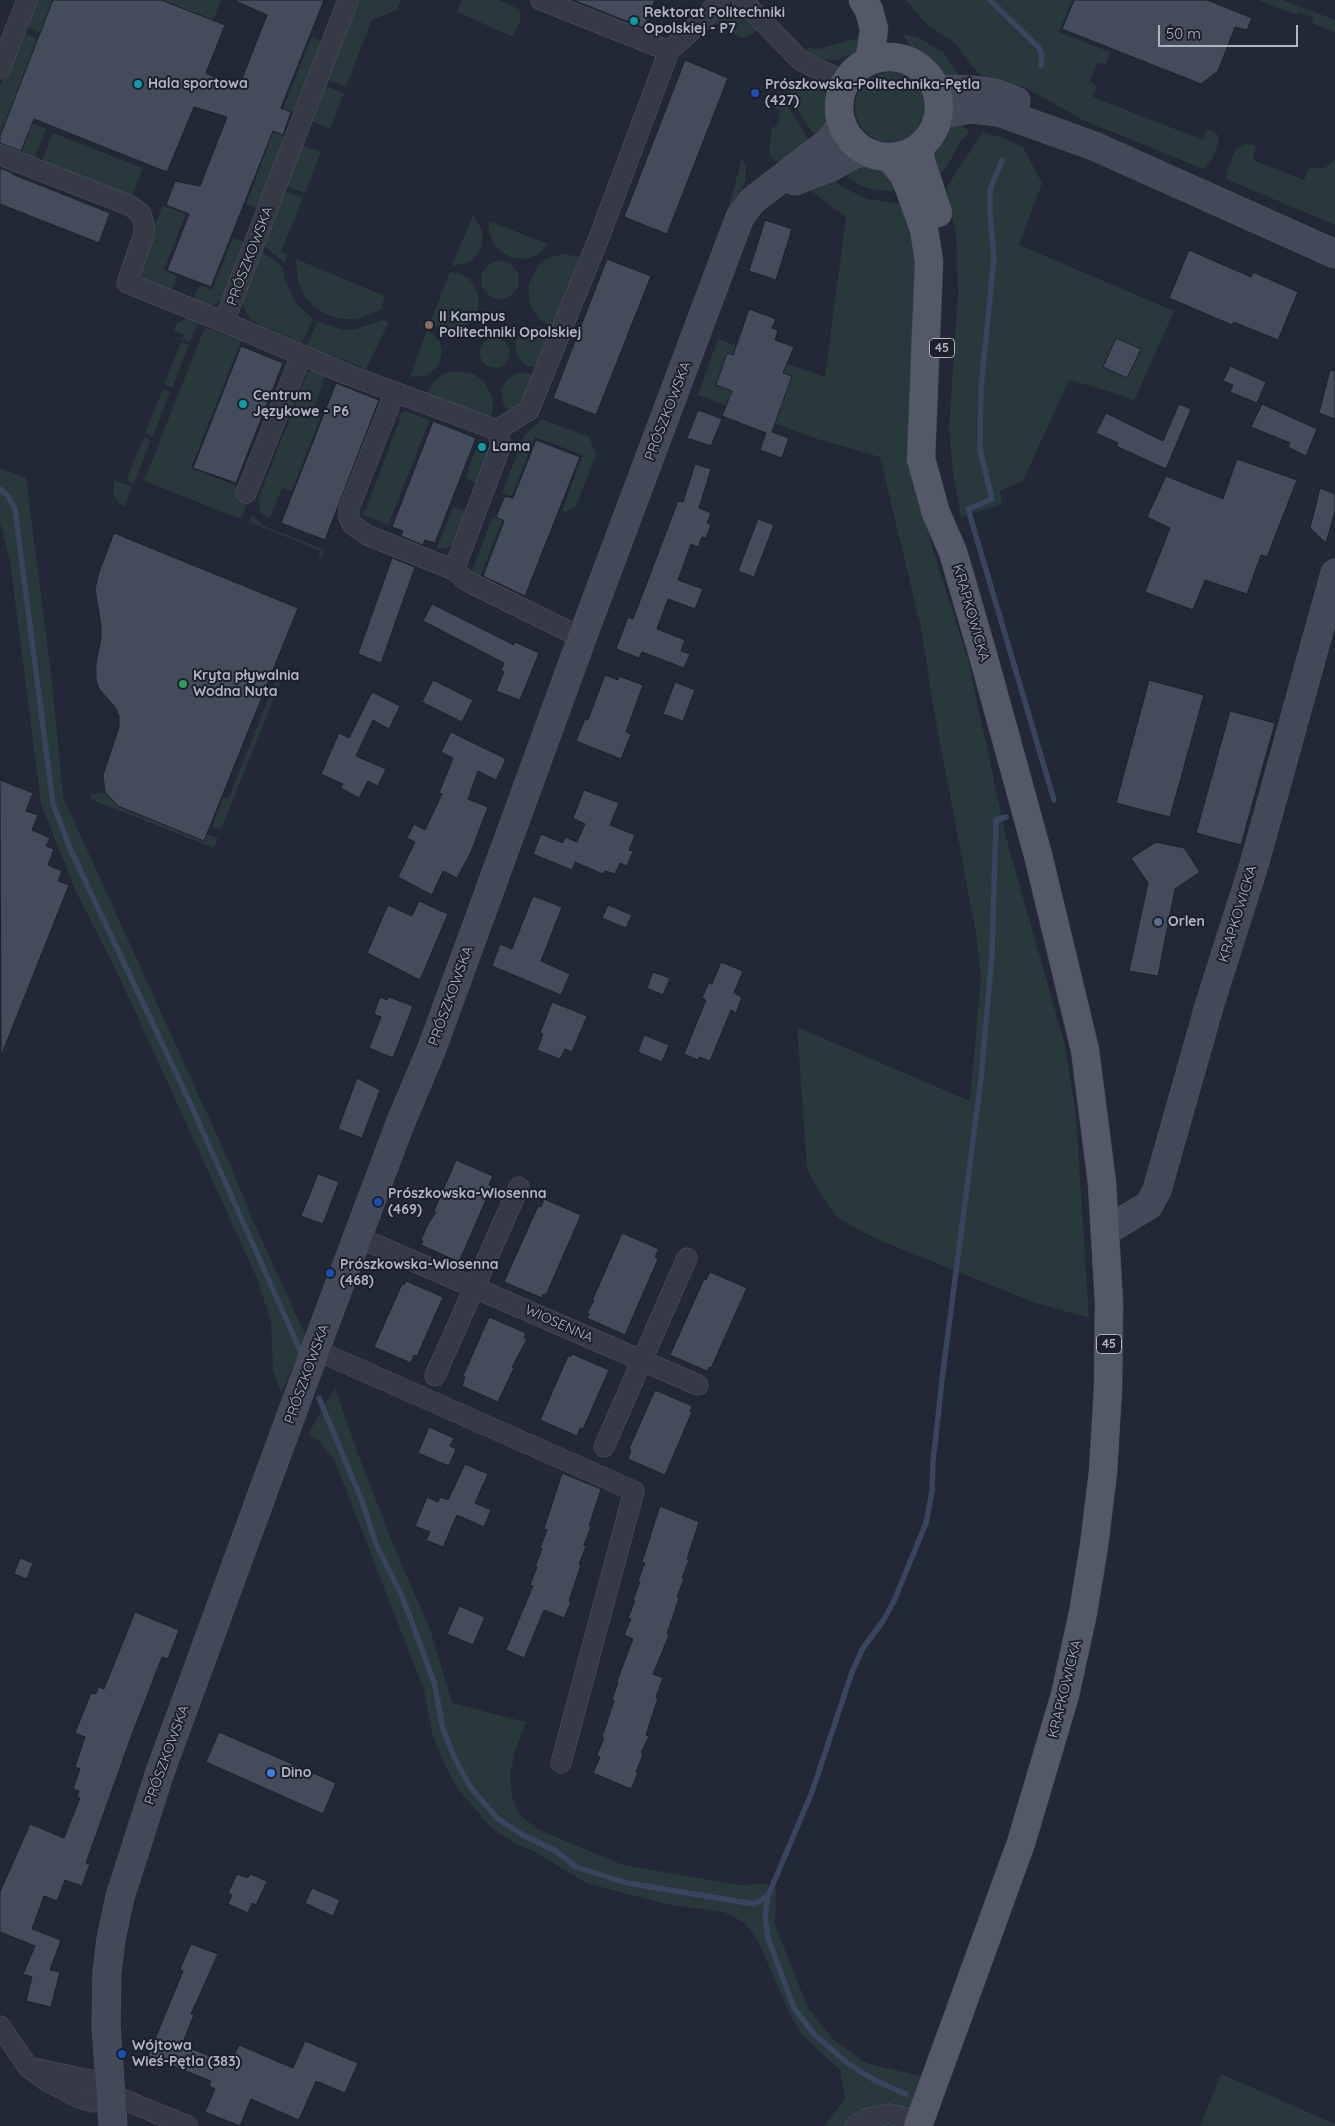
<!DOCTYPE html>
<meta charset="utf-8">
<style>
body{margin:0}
#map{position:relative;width:1335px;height:2126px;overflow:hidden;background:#222836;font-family:Quicksand,sans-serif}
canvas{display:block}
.scale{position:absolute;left:1158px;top:25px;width:140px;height:22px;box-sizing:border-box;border:2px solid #b0b5c3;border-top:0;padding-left:6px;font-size:15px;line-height:18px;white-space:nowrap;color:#b0b5c3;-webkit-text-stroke:4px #1b202b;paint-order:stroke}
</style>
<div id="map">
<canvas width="1335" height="2126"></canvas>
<div class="scale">50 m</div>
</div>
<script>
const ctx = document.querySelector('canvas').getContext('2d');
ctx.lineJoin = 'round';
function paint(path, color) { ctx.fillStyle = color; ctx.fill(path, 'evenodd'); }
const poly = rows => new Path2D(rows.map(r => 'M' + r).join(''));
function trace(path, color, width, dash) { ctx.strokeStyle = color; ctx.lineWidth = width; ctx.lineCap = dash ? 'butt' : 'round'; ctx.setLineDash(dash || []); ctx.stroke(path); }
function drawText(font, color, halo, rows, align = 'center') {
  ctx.font = font + ' Quicksand,sans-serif'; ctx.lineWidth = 4; ctx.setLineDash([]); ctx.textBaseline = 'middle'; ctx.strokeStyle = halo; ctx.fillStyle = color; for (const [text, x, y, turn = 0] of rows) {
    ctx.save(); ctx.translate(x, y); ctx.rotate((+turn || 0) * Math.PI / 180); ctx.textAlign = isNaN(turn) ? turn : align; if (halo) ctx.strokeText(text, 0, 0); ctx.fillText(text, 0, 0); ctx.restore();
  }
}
paint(poly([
 [34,0,53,0,41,33,24,26],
 [161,0,221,0,213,20],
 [356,0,401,0,397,10,372,20,346,87,325,79],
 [462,0,499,0,513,6,521,13,520,21,513,37,457,12],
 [906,0,1072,0,1059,32,1110,52,1106,64,1097,63,1090,81,1097,86,1093,97,1203,140,1207,130,1213,130,1217,134,1219,140,1213,158,1203,169,1081,119,1024,87,985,78,974,69,955,43,925,23],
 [1258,0,1283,0,1335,20,1335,32,1312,23,1313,18,1299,12,1298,15],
 [729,12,739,13,749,20,757,30,744,39,720,27,714,21],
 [21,32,38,39,0,136,0,86],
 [902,34,918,37,943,52,963,81,947,76,913,49],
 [866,36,855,52,836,60,826,60,806,52,808,48,818,49],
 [312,37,324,42,299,109,292,112,283,108],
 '855 107a35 35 0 1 1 70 0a35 35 0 1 1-70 0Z',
 [803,79,816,81,822,86,830,102,830,121,819,142,790,99,791,89,788,85],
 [323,85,344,93,330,129,309,120],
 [780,94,808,138,807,146,782,164,771,158,769,152,772,127,777,127,780,111,775,109],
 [961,119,963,127,969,130,967,135,962,140,944,171,933,175,933,152,936,145,948,128],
 [32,123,46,129,33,162,0,149,0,141,22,150],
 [273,132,284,136,287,141,260,210,246,204],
 [983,132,1004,138,1023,147,1042,183,1019,245,1174,311,1134,401,1115,393,1069,380,1023,481,1000,491,1002,504,961,517,953,473,949,428,958,292,956,234,946,188],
 [53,133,143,168,130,201,40,165],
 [299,144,321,152,305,193,283,185],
 [1245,144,1256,146,1253,160,1304,180,1309,168,1325,168,1335,159,1335,225,1226,179,1228,168,1235,150],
 [742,158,746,165,745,183,727,213],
 [873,163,885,168,902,187,890,191,875,190,861,186,837,169],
 [836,181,844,188,867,199,901,204,915,258,915,310,909,449,931,543,968,660,1006,837,1065,1045,1076,1115,1089,1318,1033,1302,879,1240,857,1229,838,1218,828,1205,807,1170,797,1027,970,1101,981,977,976,933,934,711,921,628,880,457,817,439,698,395,718,339,825,377,846,217,811,191],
 [282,190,303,198,281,252,288,255,285,263,261,244],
 [163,205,186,214,164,270,177,276,172,289,194,298,199,285,212,290,233,238,246,243,223,299,214,305,208,306,144,281,141,275,140,262],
 [473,215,482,230,483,241,481,249,470,262,452,266],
 [489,221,548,244,539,254,531,257,523,259,510,257,501,252,493,242,489,233],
 [259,249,283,267,285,280,296,303,313,319,302,343,260,325,250,319,245,310,242,301],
 [564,254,581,257,553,327,541,320,534,312,529,301,529,284,538,266,549,257],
 [296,259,385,296,381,310,357,319,340,319,325,314,313,306,304,295,298,282],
 '481 280a19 19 0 1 1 38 0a19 19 0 1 1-38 0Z',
 [450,272,461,274,469,279,475,287,479,300,477,311,470,322,461,329,451,331,440,329,430,323],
 [189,318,199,320,190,342,182,339,184,335,173,330,179,322],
 [383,320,389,322,366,369,307,346,317,321,342,330,356,329],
 [536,326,544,327,551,332,537,367,532,367,524,364,519,358,515,347,516,340,521,332,527,328],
 [205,327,241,341,191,468,242,488,249,499,241,519,144,481],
 [427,330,437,338,440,343,442,351,440,361,435,369,426,376,410,377],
 '480 353a15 15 0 1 1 30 0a15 15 0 1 1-30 0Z',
 [181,342,189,345,172,388,164,385],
 [315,370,326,375,313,410,322,414,292,491,282,488,270,519,260,512,259,497,306,376,303,374],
 [457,371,474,374,485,383,492,397,493,408,491,417,426,393,436,379,448,372],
 [521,372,534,375,524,400,519,407,510,413,503,404,501,390,508,378],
 [163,389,170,392,153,437,145,433],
 [405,411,430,420,388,525,363,515,362,510,365,511,400,419,398,418,401,413],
 [542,419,589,437,596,454,576,507,565,512,562,510,583,455,535,437,512,496,502,493,524,436],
 [144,437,151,440,134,484,126,481],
 [479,440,486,442,489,453,479,484,465,478],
 [0,468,26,478,52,681,63,797,231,1166,253,1221,306,1336,281,1394,273,1369,271,1322,256,1276,116,970,76,892,41,804,10,561,0,523],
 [114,480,132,487,124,507,118,502,114,495],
 [453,507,468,512,455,542,447,548,436,550],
 [252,515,264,526,325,550,321,559,318,558,321,551,249,522],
 [493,516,502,521,479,580,470,575],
 [278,674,283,676,221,830,212,827,223,798,228,799],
 [105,792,118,806,204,841,207,834,218,838,214,848,90,799,92,794],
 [335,1388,361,1462,399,1559,430,1629,452,1703,526,1722,516,1749,510,1774,512,1796,518,1813,537,1829,623,1865,740,1885,767,1884,776,1888,775,1925,808,2008,833,2039,866,2063,936,2080,918,2126,824,2126,845,2098,840,2070,802,2035,790,2015,758,1941,745,1923,724,1912,665,1904,586,1883,535,1852,515,1843,491,1828,458,1789,445,1765,433,1737,424,1690,335,1462,319,1441,308,1434],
 [1221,2074,1335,2124,1335,2126,1200,2126]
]), '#28383b');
trace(poly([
 [990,0,1039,48,1042,56,1041,66],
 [1002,160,990,190,990,212,994,258,981,388,980,450,992,499,968,509,1054,800],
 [0,489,8,496,15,509,53,804,72,853,187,1096,299,1348],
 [319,1398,362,1501,376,1544,402,1596,434,1682,443,1729,455,1759,471,1788,498,1819,523,1835,556,1851,576,1867,627,1883,754,1904,768,1896,812,1792,852,1672,863,1648,883,1621,894,1601,926,1523,932,1491,933,1462,943,1372,981,1079,992,954,996,820,1006,817],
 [768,1896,765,1915,768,1938,794,2008,814,2034,847,2063,876,2081,906,2094]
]), '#39445e', 5.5);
const building = poly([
 [53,0,161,0,225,25,206,73,238,89,267,15,233,0,324,0,281,108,291,112,283,135,273,131,211,287,167,270,189,214,166,205,175,181,200,186,227,117,194,107,167,172,34,119,21,151,0,143,0,136,53,0],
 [573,0,655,0,644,28,573,0],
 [1074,0,1207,0,1252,18,1247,30,1235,27,1218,71,1201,84,1062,29,1074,0],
 [685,60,728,78,667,234,624,217,685,60],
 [0,168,13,173,12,174,110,213,99,243,0,204,0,168],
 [765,220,792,229,776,280,749,271,765,220],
 [1189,250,1251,277,1253,272,1298,292,1278,340,1234,322,1232,325,1169,298,1189,250],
 [607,259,651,276,596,415,553,398,607,259],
 [749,309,776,319,772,328,778,330,775,340,794,347,783,373,792,376,772,432,789,438,782,458,760,450,766,433,722,416,732,391,716,385,727,353,733,355,749,309],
 [1116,338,1141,349,1127,378,1103,367,1116,338],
 [241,346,283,363,236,483,193,468,241,346],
 [1230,366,1266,382,1257,403,1230,392,1233,385,1223,381,1230,366],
 [1330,370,1335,371,1335,419,1319,413,1330,370],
 [336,383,379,400,325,540,281,523,336,383],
 [1179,404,1191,409,1166,469,1116,446,1118,443,1096,433,1106,413,1163,441,1179,404],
 [1262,404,1317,429,1306,456,1288,447,1290,443,1251,427,1262,404],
 [698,410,722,419,711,446,687,438,698,410],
 [433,421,476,438,435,543,425,540,423,545,401,536,403,531,392,527,433,421],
 [536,440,580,457,525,596,483,576,504,521,496,517,501,505,505,496,513,498,536,440],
 [1237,459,1297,480,1267,557,1261,555,1247,594,1205,580,1193,610,1145,592,1170,528,1147,517,1166,476,1223,499,1237,459],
 [695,464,711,469,699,508,711,513,707,523,711,525,706,538,702,537,698,547,691,544,678,580,703,589,695,609,668,599,657,629,685,640,681,651,690,654,684,668,642,652,639,658,616,649,628,617,633,619,678,501,683,502,695,464],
 [1320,488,1335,494,1335,511,1326,543,1310,528,1320,488],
 [758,519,774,525,754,577,738,571,758,519],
 [114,533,298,608,204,841,118,806,105,792,103,775,119,727,119,716,115,707,99,689,96,679,96,663,101,638,101,626,95,589,99,572,114,533],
 [392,558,415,567,381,663,358,654,392,558],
 [432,604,514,645,515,642,539,653,520,700,496,691,504,672,501,670,504,663,423,621,432,604],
 [605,675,618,680,619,676,643,685,626,732,631,734,621,759,576,741,585,719,588,720,605,675],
 [433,680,473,700,462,722,422,702,433,680],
 [1149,680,1204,695,1170,817,1116,803,1149,680],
 [675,682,695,690,683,721,663,714,675,682],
 [372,692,400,706,389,729,373,720,356,756,386,769,378,786,368,781,359,798,341,788,343,784,321,774,339,733,349,738,372,692],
 [1230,711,1275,723,1241,845,1196,833,1230,711],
 [451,732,506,759,496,780,478,771,468,799,488,807,471,852,457,878,443,871,432,895,398,877,415,842,407,838,414,824,425,830,442,794,439,793,453,758,441,752,451,732],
 [0,780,33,793,26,811,38,815,32,830,50,838,46,846,54,849,48,865,62,871,58,881,69,885,1,1056,0,780],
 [584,790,619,803,610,825,635,835,629,850,633,851,627,866,620,863,615,874,605,871,603,874,575,862,572,870,533,854,541,834,563,843,565,837,577,842,585,824,573,818,584,790],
 [1156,842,1184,848,1200,872,1175,889,1158,976,1129,971,1148,883,1131,858,1156,842],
 [533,896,562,907,541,961,570,974,561,995,492,966,500,944,512,949,533,896],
 [419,901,448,914,420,980,367,953,388,905,412,916,419,901],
 [608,905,632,915,626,928,602,918,608,905],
 [721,962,743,971,734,993,742,997,736,1013,731,1010,710,1061,699,1057,698,1060,684,1054,706,1000,702,998,709,982,712,984,721,962],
 [653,972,670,978,663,995,647,988,653,972],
 [380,997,387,1000,389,997,413,1006,393,1058,369,1048,381,1017,374,1014,380,997],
 [552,1002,587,1016,572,1052,565,1049,560,1059,537,1050,543,1034,540,1033,552,1002],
 [644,1035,669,1045,662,1062,638,1052,644,1035],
 [357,1078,380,1090,362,1138,338,1129,357,1078],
 [456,1160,493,1176,489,1185,492,1186,459,1262,421,1245,423,1241,421,1240,428,1224,436,1212,434,1211,456,1160],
 [318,1174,339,1182,323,1224,301,1216,318,1174],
 [544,1199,581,1215,546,1295,543,1294,542,1298,504,1282,538,1206,541,1207,544,1199],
 [622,1233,659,1249,655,1257,658,1259,625,1335,587,1318,589,1314,587,1313,594,1301,592,1301,622,1233],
 [710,1272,747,1288,711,1368,709,1367,707,1371,670,1355,704,1279,706,1280,710,1272],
 [406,1281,443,1297,417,1356,414,1355,411,1363,374,1347,402,1284,404,1285,406,1281],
 [489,1317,526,1333,524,1338,527,1339,512,1367,514,1368,498,1402,462,1386,465,1377,463,1376,489,1317],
 [572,1354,609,1370,583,1429,580,1428,577,1436,540,1420,568,1356,570,1357,572,1354],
 [655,1390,692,1406,690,1411,692,1412,665,1475,628,1459,631,1450,629,1449,655,1390],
 [429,1427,454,1438,450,1446,456,1449,449,1466,418,1453,429,1427],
 [465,1464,488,1474,475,1503,491,1510,484,1527,457,1515,443,1547,426,1540,430,1532,415,1526,427,1497,438,1502,440,1497,448,1500,465,1464],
 [562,1473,601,1489,589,1526,591,1527,584,1545,586,1546,579,1564,581,1565,569,1601,571,1602,564,1618,544,1610,524,1658,506,1650,533,1586,530,1585,537,1567,535,1567,542,1549,540,1548,547,1530,544,1529,562,1473],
 [660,1506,699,1522,687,1559,689,1560,682,1578,684,1579,677,1597,679,1598,667,1634,669,1635,653,1674,663,1678,656,1697,658,1698,646,1735,649,1736,641,1753,643,1754,636,1772,638,1773,631,1789,593,1773,600,1757,597,1755,604,1738,602,1737,614,1701,612,1700,618,1682,617,1681,633,1639,624,1635,631,1619,628,1618,635,1601,633,1600,640,1582,638,1581,645,1563,642,1562,660,1506],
 [20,1558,33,1563,27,1579,14,1574,20,1558],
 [459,1606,485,1617,473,1645,447,1634,459,1606],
 [135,1612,179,1630,168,1659,162,1657,131,1737,86,1863,90,1864,82,1886,65,1880,57,1901,44,1896,32,1929,61,1940,50,1970,60,1972,51,2007,26,2001,32,1977,23,1974,35,1946,0,1932,0,1892,30,1824,64,1838,80,1798,77,1797,79,1791,73,1789,80,1769,75,1767,85,1737,75,1733,91,1693,96,1694,98,1687,104,1689,135,1612],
 [219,1732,336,1783,323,1814,206,1762,219,1732],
 [237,1874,248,1878,250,1874,267,1881,256,1905,252,1903,248,1913,228,1904,232,1895,228,1893,237,1874],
 [312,1888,340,1900,333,1916,305,1903,312,1888],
 [191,1944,218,1954,191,2014,194,2015,182,2045,230,2064,239,2045,293,2068,305,2041,358,2063,345,2093,316,2081,299,2120,251,2099,240,2126,205,2112,215,2089,209,2086,211,2081,148,2056,183,1971,180,1969,191,1944]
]);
paint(building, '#444b5b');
trace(building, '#1d222d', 1);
const street = poly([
 [541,0,669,51],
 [742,0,800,60,846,83],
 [0,69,27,0],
 [0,155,131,206,141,214,144,225,144,234,127,283,224,322,349,375,497,430],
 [224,322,348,0],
 [395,392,349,508,349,518,353,525,367,535,454,570,467,581,582,638],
 [497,430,529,410,600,235,669,51,705,18,720,0],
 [246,493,301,356],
 [454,570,501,445,497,430],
 [358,1237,698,1385],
 [316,1350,634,1491,561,1763],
 [435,1376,519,1187],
 [604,1447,687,1258],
 [0,2026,28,2067,48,2082,79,2098,93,2102,112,2095],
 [28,2067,90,2080,100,2084,112,2095,188,2126],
 [855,2126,866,2119,889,2114,920,2122]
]);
const secondary = poly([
 [936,89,973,90,995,93,1016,101],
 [940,114,971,109,999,112,1094,146,1335,254],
 [795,181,829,168,854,154,867,152],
 [1106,1231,1149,1205,1157,1190,1210,1003,1254,865,1335,573],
 [113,2126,106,2025,107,1972,111,1939,120,1897,160,1772,324,1326,400,1124,432,1048,582,638,740,217,752,201,830,141,842,124]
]);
const primary = poly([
 [863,0,869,10,874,29,871,51,868,62],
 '839 107a50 50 0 1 1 100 0a50 50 0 1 1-100 0Z',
 [920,147,920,158,938,213],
 [890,158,903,174,910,190,924,230,929,261,921,459,936,513,953,552,983,655,1038,855,1085,1050,1102,1183,1109,1303,1108,1389,1103,1472,1094,1546,1083,1613,1065,1695,1021,1843,918,2126]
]);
trace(street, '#505561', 21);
trace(secondary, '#505561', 29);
trace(primary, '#3f4450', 29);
trace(street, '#363a47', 20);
trace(secondary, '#444959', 28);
trace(primary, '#535967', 28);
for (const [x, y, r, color] of [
 [634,21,5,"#0f9aa8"],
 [138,84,5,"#0f9aa8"],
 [755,93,5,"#1a4fb4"],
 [429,325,5,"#8d6e63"],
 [243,404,5,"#0f9aa8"],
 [482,447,5,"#0f9aa8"],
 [183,684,5,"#2e9e5b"],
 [1158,922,5,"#5c6f8a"],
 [378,1202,5,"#1a4fb4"],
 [330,1273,5,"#1a4fb4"],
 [271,1773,5,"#3f7fe0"],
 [122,2054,5,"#1a4fb4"]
]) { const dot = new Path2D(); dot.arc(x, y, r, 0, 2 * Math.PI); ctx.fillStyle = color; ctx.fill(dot); trace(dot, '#1b202b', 2); }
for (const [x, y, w] of [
 [942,348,25],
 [1109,1344,25]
]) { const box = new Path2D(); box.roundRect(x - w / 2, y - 9.5, w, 19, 4); ctx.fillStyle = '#1b202b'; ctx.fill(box); trace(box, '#b0b5c3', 1); }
drawText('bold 12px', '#b0b5c3', null, [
 ["45",942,348],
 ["45",1109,1344]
]);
drawText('bold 14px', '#b0b5c3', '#1b202b', [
 ["Rektorat Politechniki",644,13],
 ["Opolskiej - P7",644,29],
 ["Hala sportowa",148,84],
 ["Prószkowska-Politechnika-Pętla",765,85],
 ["(427)",765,101],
 ["II Kampus",439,317],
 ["Politechniki Opolskiej",439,333],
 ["Centrum",253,396],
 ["Językowe - P6",253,412],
 ["Lama",492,447],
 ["Kryta pływalnia",193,676],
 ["Wodna Nuta",193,692],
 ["Orlen",1168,922],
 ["Prószkowska-Wiosenna",388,1194],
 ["(469)",388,1210],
 ["Prószkowska-Wiosenna",340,1265],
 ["(468)",340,1281],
 ["Dino",281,1773],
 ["Wójtowa",132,2046],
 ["Wieś-Pętla (383)",132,2062]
], 'left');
drawText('14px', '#b0b5c3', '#1b202b', [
 ["PRÓSZKOWSKA",250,256,-69],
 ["PRÓSZKOWSKA",668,411,-69],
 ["KRAPKOWICKA",971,613,74],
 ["KRAPKOWICKA",1238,914,-73],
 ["PRÓSZKOWSKA",451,996,-70],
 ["WIOSENNA",559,1324,24],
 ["PRÓSZKOWSKA",307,1374,-70],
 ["KRAPKOWICKA",1065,1689,-76],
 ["PRÓSZKOWSKA",167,1755,-70]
]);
</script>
